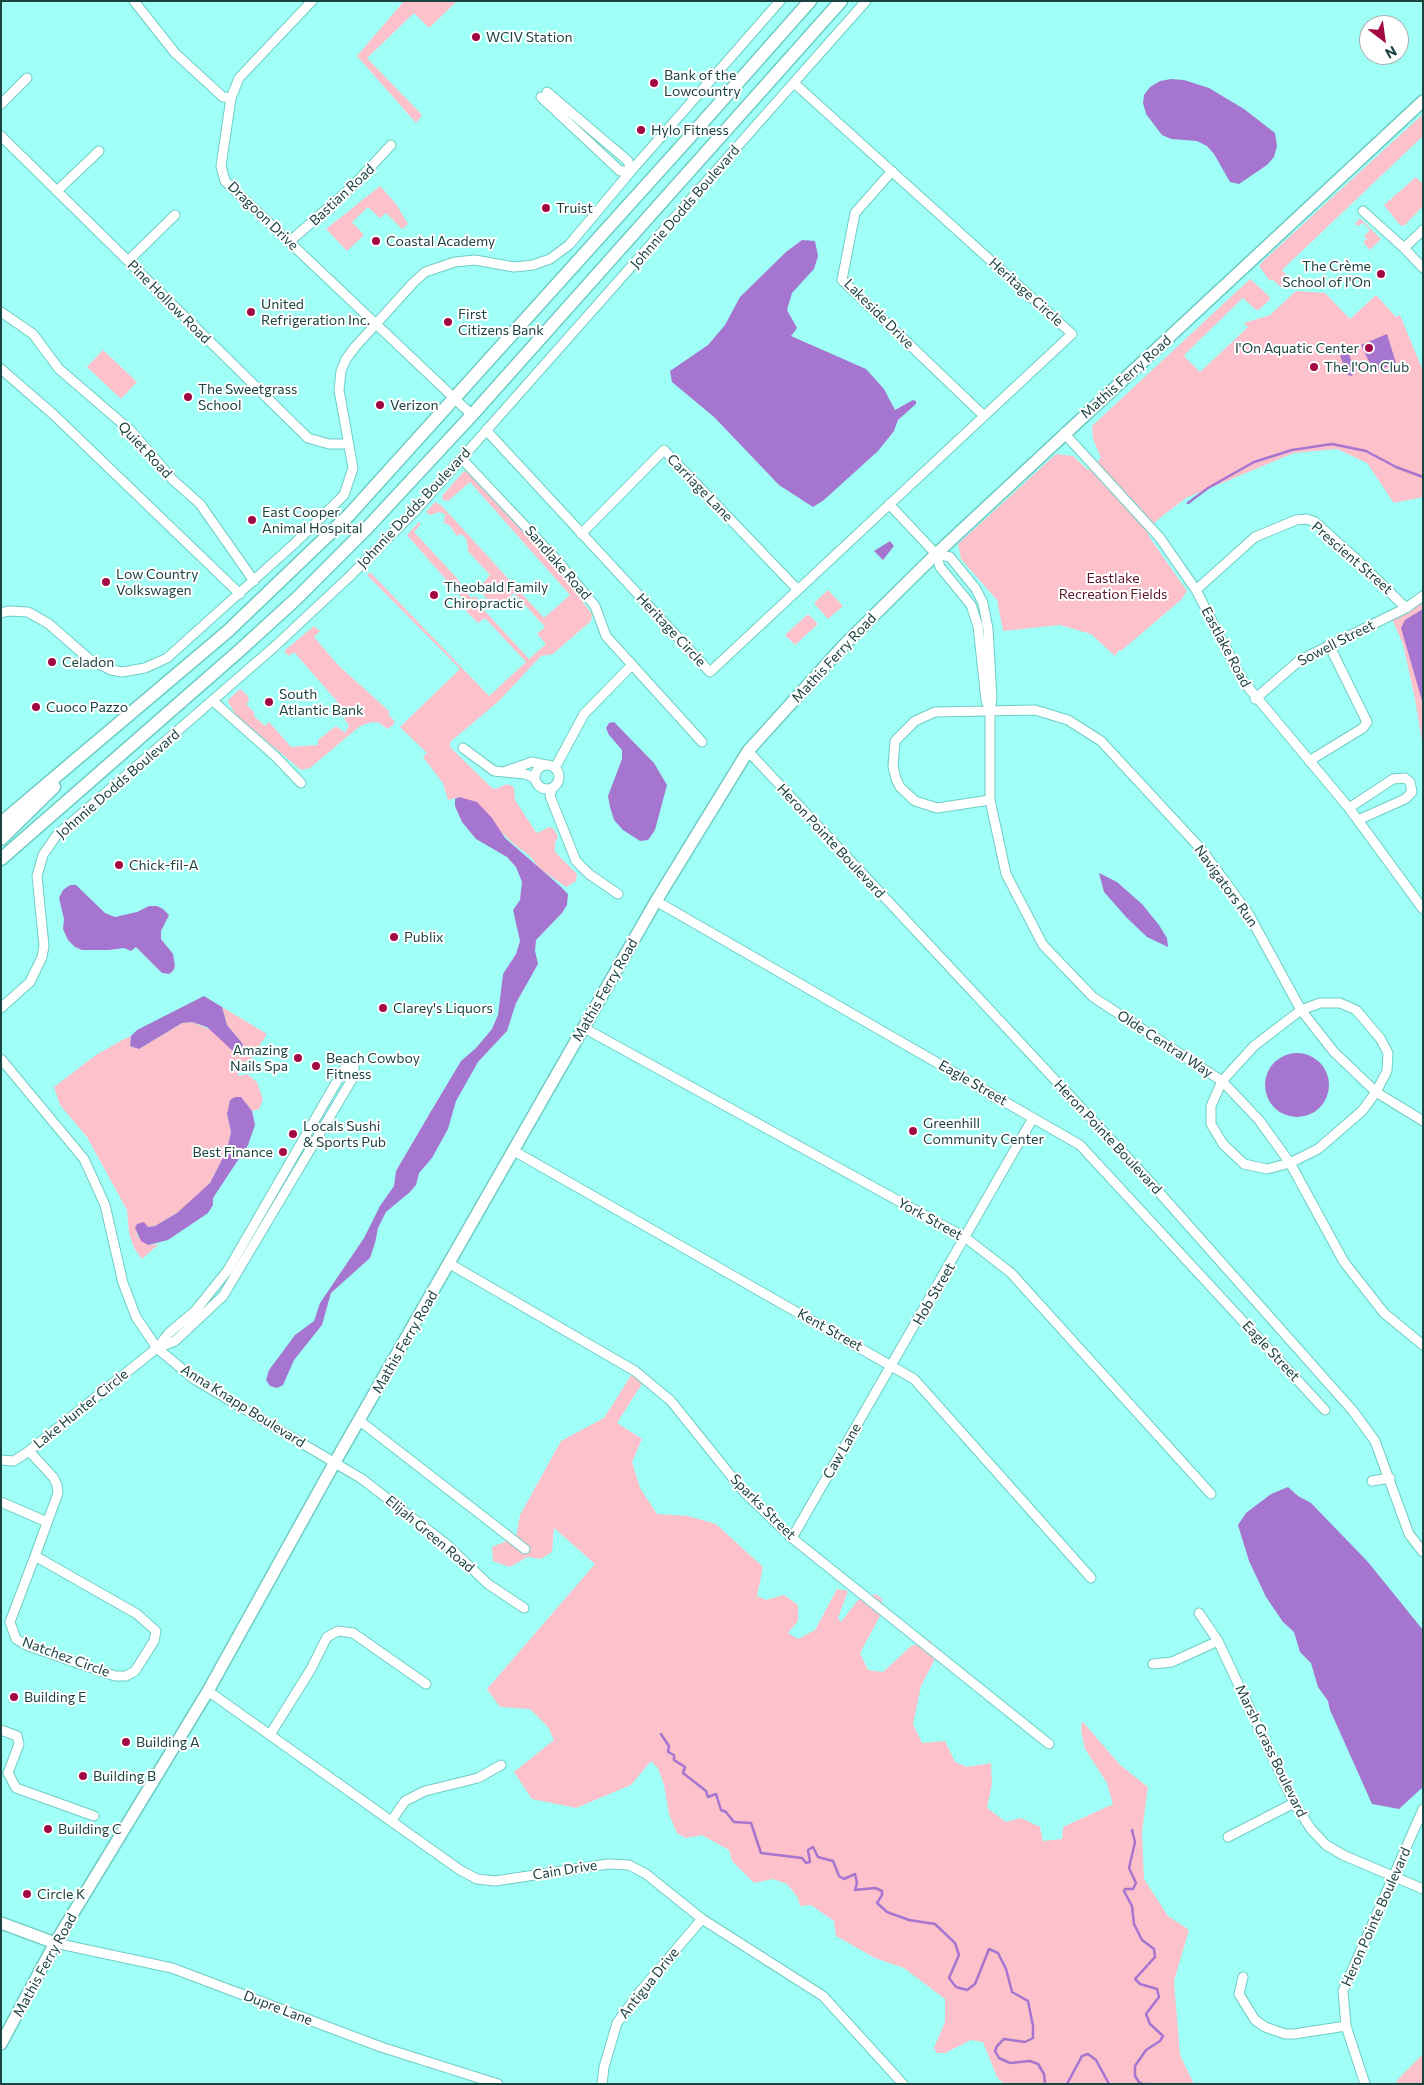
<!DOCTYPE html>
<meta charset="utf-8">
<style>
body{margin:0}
#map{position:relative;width:1424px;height:2085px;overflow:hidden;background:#a0fff6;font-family:Commissioner,sans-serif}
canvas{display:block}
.frame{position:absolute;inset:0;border:2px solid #1b4340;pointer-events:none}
.north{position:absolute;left:1359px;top:15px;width:50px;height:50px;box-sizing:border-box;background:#fff;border:1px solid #a4b4b3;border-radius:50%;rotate:150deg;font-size:14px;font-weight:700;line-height:20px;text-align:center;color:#1b4340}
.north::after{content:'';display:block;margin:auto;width:18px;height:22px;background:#a20844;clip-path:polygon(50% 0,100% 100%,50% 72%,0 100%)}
</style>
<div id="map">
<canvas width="1424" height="2085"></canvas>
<div class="frame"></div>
<div class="north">N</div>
</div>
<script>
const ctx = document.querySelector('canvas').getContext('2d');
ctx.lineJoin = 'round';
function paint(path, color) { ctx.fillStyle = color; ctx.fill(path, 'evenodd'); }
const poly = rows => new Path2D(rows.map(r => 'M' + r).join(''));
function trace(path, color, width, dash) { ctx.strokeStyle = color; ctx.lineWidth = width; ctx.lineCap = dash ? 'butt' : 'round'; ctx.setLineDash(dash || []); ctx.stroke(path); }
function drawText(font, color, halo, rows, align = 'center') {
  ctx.font = font + ' Commissioner,sans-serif'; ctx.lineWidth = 4; ctx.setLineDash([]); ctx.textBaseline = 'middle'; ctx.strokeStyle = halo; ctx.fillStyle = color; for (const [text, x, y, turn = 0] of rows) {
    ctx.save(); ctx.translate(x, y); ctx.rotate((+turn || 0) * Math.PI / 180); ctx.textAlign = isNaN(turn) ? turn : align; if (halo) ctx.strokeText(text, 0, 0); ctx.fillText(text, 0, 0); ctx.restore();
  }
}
paint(poly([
 [404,1,457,1,429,28,414,13,367,58,422,115,416,123,357,56],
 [1423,114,1423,136,1282,270,1291,281,1282,288,1272,279,1270,281,1259,266,1263,261],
 [1416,177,1423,184,1423,206,1404,226,1400,225,1384,205],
 [380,186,396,204,408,224,402,229,386,213,380,218,368,207,352,222,364,235,347,251,326,229],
 [1360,218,1381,239,1370,250,1363,242,1367,239,1364,236,1370,230,1363,223,1358,226,1355,224],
 [1250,279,1269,296,1270,299,1259,310,1256,310,1243,298,1185,354,1185,357,1200,372,1248,327,1244,323,1270,315,1296,291,1325,293,1350,319,1376,295,1396,317,1400,315,1423,371,1423,497,1394,503,1367,463,1337,449,1294,453,1186,498,1156,521,1148,535,1187,591,1182,599,1121,651,1119,650,1115,656,1091,634,1060,625,1003,631,997,600,961,559,958,544,1056,454,1073,456,1088,470,1101,458,1093,439,1092,426],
 [103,350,137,382,121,399,87,367],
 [464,471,470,473,547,556,592,614,591,621,553,654,541,656,499,701,450,742,450,747,492,788,496,789,507,784,514,787,515,800,535,831,538,833,549,827,554,829,558,837,555,843,555,852,577,874,576,881,566,887,539,868,530,856,515,845,468,801,459,797,448,800,443,783,423,757,427,753,400,727,460,669,367,575,370,572,489,696,526,662,485,618,478,623,466,611,470,607,407,535,419,522,421,524,414,532,456,577,471,598,476,596,484,610,529,659,546,644,537,634,545,627,514,593,497,609,484,596,481,586,490,575,468,551,467,541,464,536,460,534,457,536,450,526,444,523,445,514,439,512,430,515,426,512,435,502,442,506,544,618,570,595,470,482,448,501,443,500,442,496],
 [828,590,843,606,828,619,814,603],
 [1423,602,1423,747,1415,699,1403,644,1392,619],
 [808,614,818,624,795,645,785,635],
 [314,626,320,631,314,637,338,665,390,712,388,714,395,722,392,726,387,729,380,723,372,722,360,726,310,768,301,770,236,715,228,702,229,699,240,689,248,696,249,701,246,704,255,713,253,715,265,726,269,722,291,747,318,745,318,740,336,726,345,733,349,725,344,719,349,715,294,652,289,656,284,651],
 [222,1007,267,1034,250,1060,239,1064,234,1068,239,1076,247,1074,257,1082,263,1099,259,1109,252,1111,243,1101,227,1114,231,1132,227,1150,210,1183,200,1194,177,1213,155,1226,147,1227,137,1224,137,1236,148,1245,159,1244,142,1259,134,1248,129,1233,127,1210,87,1137,60,1105,54,1087,96,1055,122,1040,131,1036,130,1046,139,1049,182,1023,192,1022,242,1043,227,1025],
 [632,1374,643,1382,617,1423,642,1439,632,1462,640,1488,657,1514,688,1516,716,1524,763,1567,757,1596,766,1600,784,1595,798,1605,798,1621,788,1633,798,1639,815,1630,837,1589,848,1591,838,1618,841,1622,858,1600,876,1594,882,1599,880,1616,860,1653,868,1670,883,1672,911,1646,931,1640,935,1659,921,1686,913,1724,922,1743,945,1741,955,1762,967,1767,991,1763,992,1784,987,1808,1006,1822,1021,1818,1040,1827,1043,1841,1062,1839,1063,1827,1113,1804,1107,1783,1085,1749,1081,1731,1082,1721,1120,1765,1148,1787,1142,1832,1144,1879,1168,1916,1189,1930,1174,1981,1180,2055,1194,2084,1004,2084,997,2077,983,2042,971,2040,945,2053,937,2053,934,2048,945,2022,945,1999,904,1968,875,1958,836,1936,834,1921,811,1905,800,1906,798,1898,787,1884,773,1879,754,1883,732,1861,729,1850,702,1835,686,1838,677,1833,669,1814,664,1785,658,1768,651,1761,631,1785,576,1808,532,1799,514,1772,554,1740,548,1727,530,1709,500,1707,487,1689,595,1564,554,1528,552,1552,541,1559,527,1557,510,1567,493,1561,492,1547,516,1537,520,1515,561,1441,604,1418],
 [1423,2054,1423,2084,1395,2084,1399,2078]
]), '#fcc1ca');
paint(poly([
 [1171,79,1184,80,1209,88,1244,109,1275,133,1277,146,1274,157,1267,165,1239,184,1230,182,1214,154,1207,146,1197,141,1171,139,1162,135,1146,114,1143,103,1144,95,1150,87,1160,81],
 [802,240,815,241,818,256,814,269,792,293,787,310,797,328,791,336,866,369,884,389,895,410,913,400,916,401,916,404,898,420,894,431,878,451,824,500,813,507,779,485,714,417,672,382,670,371,708,345,725,325,740,297,786,252],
 [1387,334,1396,363,1374,372,1361,345],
 [1348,352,1356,372,1351,376,1348,375,1340,356],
 [890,541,894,546,883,560,874,551],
 [1423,609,1423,704,1401,628,1405,620],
 [614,722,654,763,667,785,655,830,648,840,640,841,623,830,614,820,610,807,608,796,622,759,622,750,609,735,606,728,609,723],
 [459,797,477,802,492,818,505,838,559,885,568,894,567,905,562,913,536,940,535,951,538,964,516,1003,507,1031,478,1062,456,1101,448,1129,432,1158,419,1173,416,1185,410,1192,386,1212,378,1228,375,1243,370,1258,331,1293,322,1325,294,1360,283,1385,277,1388,270,1386,266,1380,269,1370,295,1335,314,1321,320,1303,364,1238,380,1206,394,1186,396,1171,430,1113,461,1061,476,1048,492,1029,498,1015,503,974,516,954,520,941,513,910,520,900,522,882,516,867,507,857,476,839,462,822,455,806,455,799],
 [1099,873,1117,882,1142,904,1159,925,1167,938,1168,947,1147,937,1127,918,1104,892],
 [70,885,76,885,105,913,115,917,137,912,149,906,157,906,163,909,169,915,161,931,161,939,173,954,175,966,173,971,169,974,162,973,136,947,131,951,124,948,109,950,82,950,75,947,68,940,63,929,64,919,59,898,63,890],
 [204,996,222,1007,227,1025,242,1043,245,1051,241,1053,235,1053,207,1027,192,1022,182,1023,139,1049,130,1046,131,1036,137,1030],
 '1265 1085a32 32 0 1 1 64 0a32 32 0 1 1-64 0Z',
 [235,1097,241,1097,252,1111,255,1125,248,1145,213,1198,213,1205,208,1213,168,1240,148,1245,141,1241,135,1228,137,1224,144,1222,148,1227,155,1226,177,1213,210,1183,227,1150,231,1132,227,1114,230,1100],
 [1288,1487,1298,1496,1311,1503,1368,1562,1423,1630,1423,1787,1399,1809,1372,1804,1330,1710,1328,1701,1318,1687,1311,1663,1300,1652,1294,1632,1283,1622,1266,1597,1249,1561,1238,1525,1246,1513,1271,1494]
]), '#a675cf');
trace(poly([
 [1188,503,1208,488,1254,462,1292,450,1332,444,1366,451,1396,467,1423,477],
 [661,1734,669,1746,668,1752,674,1755,674,1760,685,1767,683,1773,706,1791,708,1797,716,1794,721,1810,726,1812,734,1822,751,1823,761,1853,802,1858,806,1863,810,1862,808,1850,813,1847,818,1857,833,1861,839,1876,844,1879,855,1874,857,1883,855,1890,875,1888,882,1891,882,1895,877,1903,887,1912,909,1920,935,1924,955,1943,959,1955,949,1978,956,1987,967,1990,975,1984,989,1949,998,1953,1006,1969,1012,1992,1028,2001,1033,2026,1033,2038,1025,2042,1004,2039,997,2046,995,2051,999,2058,1010,2063,1030,2061,1038,2064,1044,2074,1045,2084],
 [1132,1830,1135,1842,1129,1868,1136,1883,1133,1889,1125,1889,1124,1891,1132,1906,1134,1924,1142,1940,1154,1949,1155,1957,1135,1979,1140,1984,1157,1989,1159,1997,1146,2014,1150,2024,1163,2036,1160,2041,1146,2050,1135,2066,1135,2076,1139,2082,1143,2084],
 [1067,2084,1082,2056,1088,2054,1096,2060,1109,2084],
 [1145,2084,1150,2084]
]), '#a675cf', 2.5);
const minor = poly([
 [134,1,175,53,223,97,231,98],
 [312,1,239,78,231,98,221,166,225,181,472,415],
 [547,92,628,161,631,171],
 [541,97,620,171,631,171],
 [1,104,27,78],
 [1,136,308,438,329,444,348,444],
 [892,171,855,213,842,280,983,415],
 [57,191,99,151],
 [1363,211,1404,248,1423,268],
 [289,242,352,187,391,145],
 [1404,248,1423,230],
 [128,261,175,215],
 [1,312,33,334,59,369,131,431,173,480,200,504,254,581],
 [1,369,54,415,240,594],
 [486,430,710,672,1072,334,794,83],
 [1064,433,1160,538,1196,590,1243,681,1349,808,1423,909],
 [462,459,557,560,595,606,606,636,702,742],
 [889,504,936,554,940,567,971,605,978,626,986,700,989,709],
 [581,534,664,450,797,589],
 [936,554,950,557,976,589,983,603,988,629,992,698,990,711,990,800,1006,874,1043,945,1093,997,1222,1081,1259,1120,1290,1163,1344,1262,1384,1313,1423,1345],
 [1196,590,1255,537,1296,520,1307,519,1315,522,1354,557,1406,608],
 [1,613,8,611,28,612,49,624,89,659,111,670,122,672,145,668,167,658,294,544,344,495,353,468,339,390,341,371,346,359,355,347,413,283,425,272,455,262,475,260,514,267,533,265,550,259,569,245,631,171,780,1],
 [1255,699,1300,660,1406,608,1423,596],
 [213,701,275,756,301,783],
 [463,748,494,771,525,774,535,778],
 [748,751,1142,1173,1353,1411,1375,1441,1409,1534,1423,1552],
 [1309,761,1363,728,1367,722,1329,645],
 '535 777a12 12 0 1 1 24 0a12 12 0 1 1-24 0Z',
 [555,768,584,714,631,666],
 [506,771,532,762,546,765],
 [552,788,550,796,576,861,589,874,618,894],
 [990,800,937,808,915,801,900,787,896,779,893,766,895,741,915,721,935,712,1035,710,1068,720,1101,741,1201,849,1248,913,1301,1010,1334,1052,1376,1092,1423,1121],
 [1349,808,1393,779,1405,778,1410,782,1412,792,1405,799,1358,820],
 [656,901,1080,1145,1325,1410],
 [1320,1003,1340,1003,1356,1010,1380,1038,1388,1053,1387,1071,1376,1092,1362,1111,1318,1149,1290,1163,1267,1169,1244,1164,1223,1144,1211,1124,1211,1106,1222,1081,1254,1046,1301,1010,1320,1003],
 [1,1008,30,982,42,957,44,946,37,876,43,855,56,836,273,648,348,578,416,510,866,1],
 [584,1028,966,1238,1011,1273,1211,1494],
 [1,1059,84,1159,105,1205,123,1283,136,1317,157,1348,194,1379,362,1479,445,1543,488,1584,524,1608],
 [514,1151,914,1379,1091,1578],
 [450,1264,635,1371,671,1401,744,1492,792,1538,1049,1744],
 [360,1421,525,1549],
 [29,1451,53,1477,57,1485,58,1493,35,1556],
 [1,1460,14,1461,29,1451,157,1348,169,1333,195,1311,228,1270,344,1069,354,1067,354,1076,223,1296,175,1341,157,1348],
 [1372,1481,1390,1478],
 [1,1502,47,1522],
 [792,1538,1033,1118],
 [35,1556,137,1614,156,1631,154,1641,135,1671,126,1676,115,1676,26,1645,16,1639,10,1622,35,1556],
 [1199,1613,1218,1641,1294,1803,1311,1829,1326,1845,1343,1855,1423,1889],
 [1153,1664,1172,1662,1218,1641],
 [208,1691,460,1870,477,1879,495,1881,608,1864,629,1865,646,1874,702,1919,823,1996,903,2084],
 [1,1730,17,1736,19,1744,8,1773,16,1788,94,1816],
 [271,1733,311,1669,327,1637,338,1631,353,1633,426,1684],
 [392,1820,405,1801,425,1791,478,1778,501,1765],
 [1228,1837,1294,1803],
 [55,1943,172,1968,381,2047,498,2084],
 [1243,1977,1239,1994,1255,2020,1265,2027,1285,2034,1294,2034,1346,2026],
 [602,2084,604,2067,617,2023,638,1994,702,1919],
 [1365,2084,1346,2026,1343,1991,1423,1809]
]);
const major = poly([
 [1,1923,55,1943],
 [1,2044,55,1943,208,1691,335,1462,656,901,748,751,844,645,936,554,1423,101]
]);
const highway = poly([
 [1,823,228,631,349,515,687,140,810,1],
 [1,839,54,787],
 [1,859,239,651,296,599,368,527,472,415,841,1]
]);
trace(minor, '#6fcdc5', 11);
trace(major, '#6fcdc5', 14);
trace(highway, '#6fcdc5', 15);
trace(minor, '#fff', 9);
trace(major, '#fff', 11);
trace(highway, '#fff', 12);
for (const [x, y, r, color] of [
 [476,37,5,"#a20844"],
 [654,83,5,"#a20844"],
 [641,130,5,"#a20844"],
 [546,208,5,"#a20844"],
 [376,241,5,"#a20844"],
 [1381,274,5,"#a20844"],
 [251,312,5,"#a20844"],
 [448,322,5,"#a20844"],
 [1369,348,5,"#a20844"],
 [1314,367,5,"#a20844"],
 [188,397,5,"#a20844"],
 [380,405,5,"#a20844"],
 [252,520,5,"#a20844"],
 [106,582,5,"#a20844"],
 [434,595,5,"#a20844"],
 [52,662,5,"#a20844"],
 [269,702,5,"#a20844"],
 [36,707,5,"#a20844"],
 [119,865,5,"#a20844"],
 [394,937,5,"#a20844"],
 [383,1008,5,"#a20844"],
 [298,1058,5,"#a20844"],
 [316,1066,5,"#a20844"],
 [913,1131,5,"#a20844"],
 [293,1134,5,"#a20844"],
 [283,1152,5,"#a20844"],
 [14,1697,5,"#a20844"],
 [126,1742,5,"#a20844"],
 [83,1776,5,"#a20844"],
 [48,1829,5,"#a20844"],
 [27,1894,5,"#a20844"]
]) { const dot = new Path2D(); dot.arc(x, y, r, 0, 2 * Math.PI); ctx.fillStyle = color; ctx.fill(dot); trace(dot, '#fff', 2); }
drawText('14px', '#1b4340', '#fff', [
 ["WCIV Station",486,37],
 ["Bank of the",664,75],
 ["Lowcountry",664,91],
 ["Hylo Fitness",651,130],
 ["Truist",556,208],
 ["Coastal Academy",386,241],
 ["The Crème",1371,266,"right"],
 ["School of I'On",1371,282,"right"],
 ["United",261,304],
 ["Refrigeration Inc.",261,320],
 ["First",458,314],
 ["Citizens Bank",458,330],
 ["I'On Aquatic Center",1359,348,"right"],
 ["The I'On Club",1324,367],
 ["The Sweetgrass",198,389],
 ["School",198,405],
 ["Verizon",390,405],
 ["East Cooper",262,512],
 ["Animal Hospital",262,528],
 ["Low Country",116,574],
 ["Volkswagen",116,590],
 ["Theobald Family",444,587],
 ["Chiropractic",444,603],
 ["Celadon",62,662],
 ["South",279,694],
 ["Atlantic Bank",279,710],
 ["Cuoco Pazzo",46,707],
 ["Chick-fil-A",129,865],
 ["Publix",404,937],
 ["Clarey's Liquors",393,1008],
 ["Amazing",288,1050,"right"],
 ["Nails Spa",288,1066,"right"],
 ["Beach Cowboy",326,1058],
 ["Fitness",326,1074],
 ["Greenhill",923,1123],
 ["Community Center",923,1139],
 ["Locals Sushi",303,1126],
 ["& Sports Pub",303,1142],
 ["Best Finance",273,1152,"right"],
 ["Building E",24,1697],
 ["Building A",136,1742],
 ["Building B",93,1776],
 ["Building C",58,1829],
 ["Circle K",37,1894]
], 'left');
drawText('14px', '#1b4340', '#fff', [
 ["Bastian Road",342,195,-43],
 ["Johnnie Dodds Boulevard",685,207,-49],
 ["Dragoon Drive",263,216,44],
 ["Heritage Circle",1026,292,42],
 ["Pine Hollow Road",169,302,45],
 ["Lakeside Drive",879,314,45],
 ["Mathis Ferry Road",1126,377,-42],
 ["Quiet Road",145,450,47],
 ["Carriage Lane",700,488,46],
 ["Johnnie Dodds Boulevard",414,508,-47],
 ["Prescient Street",1352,558,41],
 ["Sandlake Road",558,563,49],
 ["Heritage Circle",671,630,47],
 ["Sowell Street",1336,643,-27],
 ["Eastlake Road",1226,647,62],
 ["Mathis Ferry Road",834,658,-47],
 ["Johnnie Dodds Boulevard",118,784,-41],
 ["Heron Pointe Boulevard",831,841,47],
 ["Navigators Run",1226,886,54],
 ["Mathis Ferry Road",605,990,-60],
 ["Olde Central Way",1165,1044,33],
 ["Eagle Street",973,1083,30],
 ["Heron Pointe Boulevard",1108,1137,47],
 ["York Street",930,1219,29],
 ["Hob Street",934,1294,-60],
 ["Kent Street",830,1330,29],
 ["Mathis Ferry Road",405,1342,-60],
 ["Eagle Street",1271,1351,47],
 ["Anna Knapp Boulevard",243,1406,32],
 ["Lake Hunter Circle",81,1409,-39],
 ["Caw Lane",842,1451,-60],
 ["Sparks Street",763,1507,45],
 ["Elijah Green Road",430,1534,40],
 ["Natchez Circle",66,1657,20],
 ["Marsh Grass Boulevard",1271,1751,64],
 ["Cain Drive",565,1870,-9],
 ["Heron Pointe Boulevard",1376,1917,-66],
 ["Mathis Ferry Road",45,1965,-61],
 ["Antigua Drive",649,1983,-51],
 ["Dupre Lane",278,2008,21]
]);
drawText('14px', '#5b1629', '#fff', [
 ["Eastlake",1113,578],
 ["Recreation Fields",1113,594]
]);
</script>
